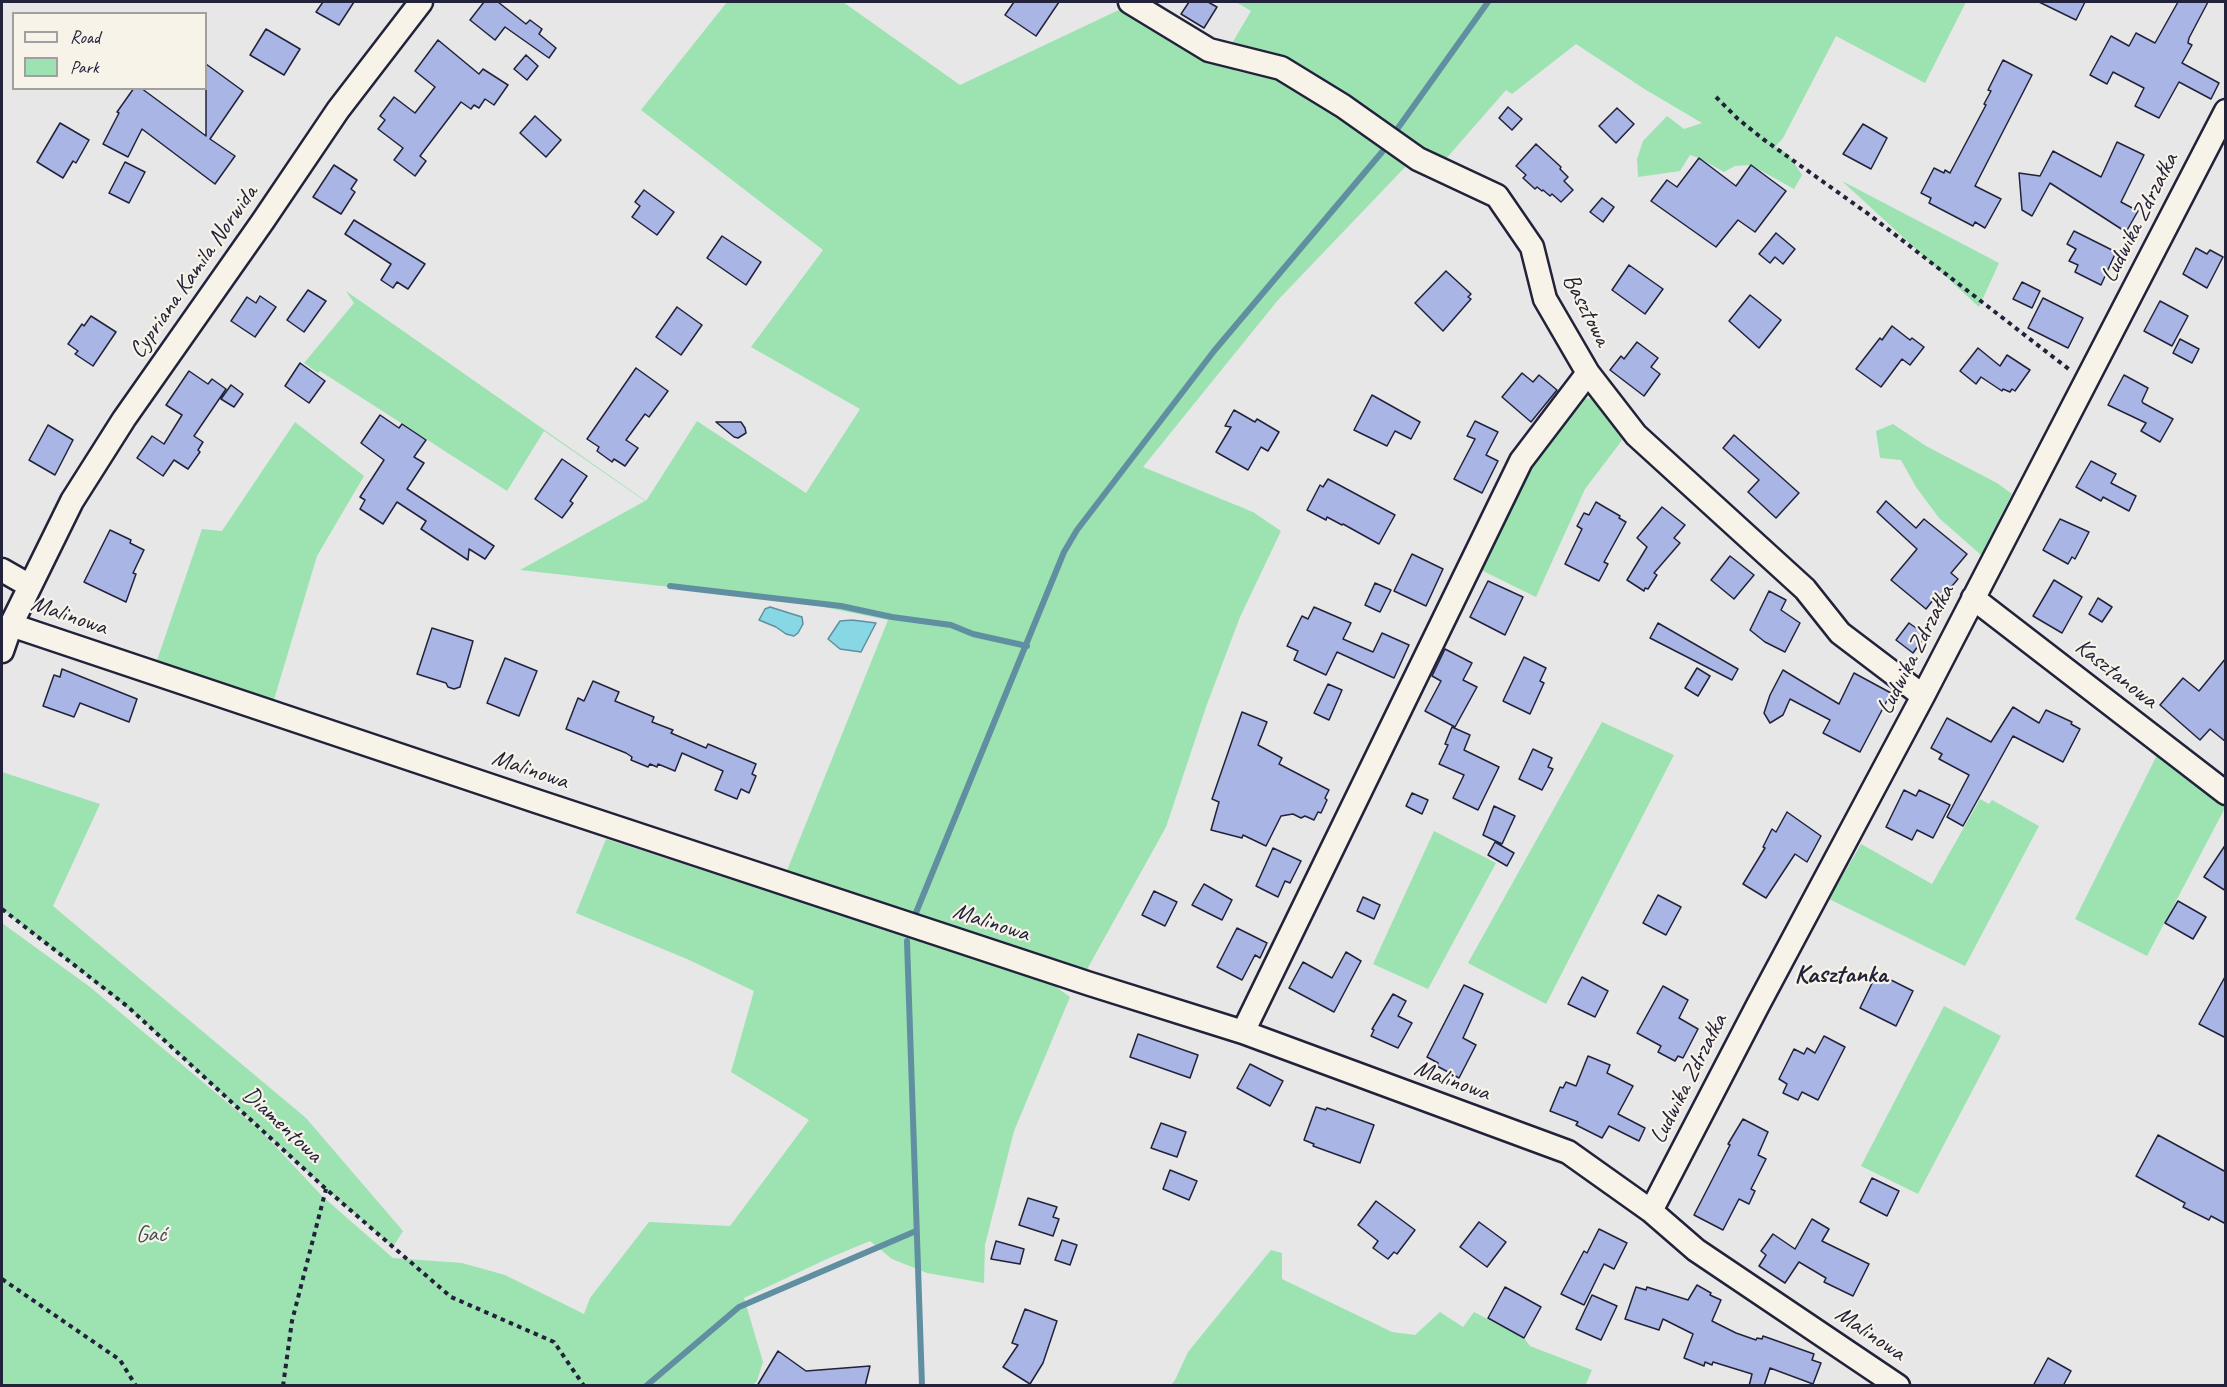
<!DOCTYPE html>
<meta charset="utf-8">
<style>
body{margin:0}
#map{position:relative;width:2227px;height:1387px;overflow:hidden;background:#e7e7e7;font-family:Caveat,sans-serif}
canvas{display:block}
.frame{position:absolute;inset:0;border:3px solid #22223b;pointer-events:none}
.legend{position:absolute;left:12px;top:12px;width:195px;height:78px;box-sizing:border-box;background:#f7f3e8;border:2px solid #a29fa3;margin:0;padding:8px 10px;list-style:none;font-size:18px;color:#22223b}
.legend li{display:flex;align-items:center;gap:12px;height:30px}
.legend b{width:30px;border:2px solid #a29fa3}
</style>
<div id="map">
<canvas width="2227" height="1387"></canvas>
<div class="frame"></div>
<ul class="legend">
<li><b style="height:8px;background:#f7f3e8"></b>Road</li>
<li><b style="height:16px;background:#9ce3b1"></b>Park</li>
</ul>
</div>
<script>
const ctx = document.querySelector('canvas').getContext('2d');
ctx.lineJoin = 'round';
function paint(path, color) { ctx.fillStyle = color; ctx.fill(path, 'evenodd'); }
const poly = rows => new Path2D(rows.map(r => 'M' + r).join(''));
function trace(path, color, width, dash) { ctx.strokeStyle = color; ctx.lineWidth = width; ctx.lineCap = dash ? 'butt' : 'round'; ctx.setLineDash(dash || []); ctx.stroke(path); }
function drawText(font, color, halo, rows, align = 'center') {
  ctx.font = font + ' Caveat,sans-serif'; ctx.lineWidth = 4.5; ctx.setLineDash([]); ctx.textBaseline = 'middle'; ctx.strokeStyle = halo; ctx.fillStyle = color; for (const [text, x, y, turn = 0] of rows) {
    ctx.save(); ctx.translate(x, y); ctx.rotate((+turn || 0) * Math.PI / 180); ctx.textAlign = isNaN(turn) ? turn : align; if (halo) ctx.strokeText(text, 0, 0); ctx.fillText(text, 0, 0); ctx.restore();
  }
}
paint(poly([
 [727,2,843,2,960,85,1123,8,1130,15,1236,71,1285,82,1382,140,1409,163,1278,300,1143,467,1253,512,1281,531,1240,617,1206,707,1166,827,1085,973,786,873,888,620,794,601,520,570,645,501,544,431,507,491,320,371,318,373,304,363,354,303,346,291,646,501,697,421,806,493,860,409,751,347,823,250,641,110],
 [1236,2,1966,2,1925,83,1836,36,1783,138,1775,147,1781,149,1791,158,1802,175,1794,189,1751,165,1735,166,1724,172,1699,158,1690,155,1680,171,1638,177,1637,159,1643,141,1667,116,1684,129,1702,123,1646,90,1576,44,1512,94,1506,90,1444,161,1228,50,1251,11],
 [1842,181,1999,263,1979,307],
 [1594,398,1626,435,1585,489,1536,597,1475,567,1522,473,1582,399],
 [295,422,364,476,317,556,273,703,155,666,202,529,222,531],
 [1893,424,1926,446,1997,483,2012,494,1981,555,1939,518,1916,487,1901,460,1880,458,1876,431],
 [1602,722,1674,755,1546,1004,1468,963],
 [2158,753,2225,805,2225,808,2147,956,2075,919],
 [2,772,100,804,53,906,306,1118,403,1231,393,1247,326,1189,134,1013,2,909],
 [1980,799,1989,804,1992,800,2039,826,1965,966,1829,899,1861,844,1932,884],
 [1434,831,1496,863,1428,989,1373,964],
 [606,839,1048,981,1070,997,1014,1131,985,1245,984,1283,927,1273,892,1259,870,1241,829,1258,744,1298,763,1362,757,1381,753,1385,2,1385,2,923,90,987,261,1131,322,1196,393,1258,462,1263,505,1275,584,1314,590,1298,649,1222,730,1226,809,1120,731,1072,754,991,687,959,576,913],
 [1944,1006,2001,1036,1918,1194,1861,1166],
 [1271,1250,1282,1253,1282,1279,1392,1332,1415,1335,1440,1312,1463,1327,1474,1312,1524,1338,1530,1346,1592,1370,1585,1386,1170,1386,1175,1380,1188,1352]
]), '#9ce3b1');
const water = poly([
 [770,607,802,617,803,624,798,633,794,636,786,634,776,627,759,620,765,609,770,607],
 [852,620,876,623,861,652,840,649,828,639,840,621,852,620]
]);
paint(water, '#87d7e4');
trace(water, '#5f8fa0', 1.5);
trace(poly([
 [1398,128,1488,2],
 [670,586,841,606,892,617,951,625,973,634,1027,646],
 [915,915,1064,552,1077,530,1214,351,1382,152],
 [907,941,922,1386],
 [646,1386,739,1307,916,1231]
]), '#5f8fa0', 6);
const building = poly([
 [323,2,354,2,339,25,316,12,323,2],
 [484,2,498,2,526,24,530,20,542,29,539,34,556,48,549,58,505,27,495,40,470,20,484,2],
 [1014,2,1059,2,1036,36,1005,15,1014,2],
 [1189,2,1208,2,1217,7,1204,28,1181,14,1189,2],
 [2039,2,2085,2,2076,20,2039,2],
 [2178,2,2208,2,2189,38,2188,43,2192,45,2182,63,2219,83,2211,99,2179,82,2159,118,2135,106,2144,88,2113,72,2107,84,2090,75,2111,36,2129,46,2136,33,2155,43,2178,2],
 [266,29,300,49,284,75,250,55,266,29],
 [438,40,479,74,483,69,508,85,494,105,485,99,479,108,474,105,471,109,461,102,420,156,426,161,415,176,394,160,403,148,378,129,385,120,380,116,394,97,415,113,435,87,415,71,438,40],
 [526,55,538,66,527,80,514,69,526,55],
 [2003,60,2032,75,1975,186,2001,199,1985,228,1975,222,1973,226,1929,203,1931,198,1921,193,1934,168,1944,173,1945,170,1950,173,1986,105,1984,104,1991,91,1988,90,2003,60],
 [206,64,243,91,210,139,235,156,215,184,142,129,128,157,103,144,119,113,117,112,134,88,141,88,206,136,206,64],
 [1508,107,1522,119,1512,130,1499,118,1508,107],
 [1617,108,1634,124,1616,143,1599,126,1617,108],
 [535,116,561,140,546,157,520,133,535,116],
 [60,123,89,140,76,163,73,161,63,178,37,162,60,123],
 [1863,124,1887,138,1871,169,1843,154,1863,124],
 [2117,142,2144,155,2121,202,2138,211,2126,232,2050,183,2032,216,2022,210,2019,173,2040,176,2053,151,2101,177,2117,142],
 [1536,144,1561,167,1560,169,1568,177,1564,181,1573,190,1561,202,1552,194,1550,196,1543,190,1542,191,1537,187,1535,189,1523,178,1526,175,1516,166,1536,144],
 [1699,158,1736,186,1751,165,1786,191,1755,232,1738,220,1716,247,1651,201,1667,180,1677,187,1699,158],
 [125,162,145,172,129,203,109,193,125,162],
 [334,165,357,180,351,189,355,192,341,214,313,197,334,165],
 [644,190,674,212,657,235,632,217,640,206,635,202,644,190],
 [1602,198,1614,207,1603,222,1590,212,1602,198],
 [354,220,425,264,408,289,397,282,393,288,381,280,391,264,345,234,354,220],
 [2074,231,2116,252,2101,285,2075,272,2078,265,2069,261,2076,249,2067,244,2074,231],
 [1776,233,1795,249,1783,264,1775,257,1770,263,1759,254,1776,233],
 [722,236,761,262,746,285,707,258,722,236],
 [2196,248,2207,254,2210,250,2223,257,2207,288,2183,274,2196,248],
 [1629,265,1663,289,1645,314,1612,290,1629,265],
 [1446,271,1471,294,1468,297,1471,299,1443,331,1415,303,1446,271],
 [2022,282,2040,291,2032,308,2013,299,2022,282],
 [308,290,326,301,304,332,287,320,308,290],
 [1750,295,1781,320,1759,348,1729,321,1750,295],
 [260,296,276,307,255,337,231,321,247,297,256,303,260,296],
 [2043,298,2083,318,2068,348,2028,328,2043,298],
 [2160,301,2188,316,2172,346,2144,331,2160,301],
 [677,307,702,325,681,355,656,337,677,307],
 [91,316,116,332,93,366,75,354,78,351,68,344,82,324,84,326,91,316],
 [1892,326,1910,340,1912,338,1924,347,1910,365,1902,359,1881,387,1856,369,1880,338,1882,340,1892,326],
 [2180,339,2199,349,2192,363,2173,353,2180,339],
 [1637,342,1658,358,1651,367,1660,374,1644,396,1610,370,1621,356,1624,359,1637,342],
 [1978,348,2000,366,2007,355,2030,370,2015,391,2012,389,2010,392,2003,389,2002,391,1981,377,1976,384,1960,371,1978,348],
 [300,363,325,381,309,403,285,386,300,363],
 [636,368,668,391,649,417,645,414,626,440,638,448,625,466,614,459,612,462,597,451,599,447,587,439,636,368],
 [189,371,208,384,212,379,226,389,194,436,203,442,198,450,200,452,188,469,174,460,163,476,137,458,152,436,164,444,182,415,166,405,189,371],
 [1522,373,1533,382,1539,375,1557,390,1531,422,1502,397,1522,373],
 [2124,375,2148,388,2142,401,2143,403,2173,419,2160,442,2141,431,2146,423,2108,405,2124,375],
 [231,385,243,394,234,407,221,399,231,385],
 [1372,395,1420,422,1411,439,1395,431,1387,446,1354,430,1372,395],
 [1234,410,1255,422,1257,419,1279,432,1268,451,1261,447,1248,470,1216,452,1231,427,1225,426,1234,410],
 [380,415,399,428,402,424,426,440,414,457,424,463,407,489,494,546,485,559,469,549,468,560,421,529,426,521,397,502,383,524,360,509,365,500,360,497,384,460,361,443,380,415],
 [1475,421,1498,432,1486,455,1498,461,1482,493,1454,479,1475,439,1467,436,1475,421],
 [716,422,741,422,745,428,746,433,738,438,734,437,716,422],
 [48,425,73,440,55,475,29,460,48,425],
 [1734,435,1799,493,1776,518,1748,492,1759,480,1723,448,1734,435],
 [562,459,587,476,570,501,573,503,562,518,535,499,562,459],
 [2091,461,2116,474,2111,483,2136,496,2129,511,2103,497,2101,501,2076,487,2091,461],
 [1328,479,1395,515,1379,544,1343,524,1342,525,1327,517,1326,520,1307,510,1320,485,1323,487,1328,479],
 [1886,501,1916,528,1924,519,1967,554,1951,573,1958,579,1941,599,1937,595,1926,609,1891,580,1917,549,1877,512,1886,501],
 [1596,502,1620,516,1619,518,1626,522,1604,562,1608,564,1599,581,1565,564,1582,529,1577,526,1584,513,1589,515,1596,502],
 [1662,507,1685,525,1674,538,1680,543,1654,573,1657,575,1648,589,1645,588,1644,591,1627,580,1647,547,1637,538,1662,507],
 [2060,519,2089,532,2075,559,2072,557,2068,564,2043,550,2060,519],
 [110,530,131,540,130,543,144,550,133,573,136,574,126,602,84,582,110,530],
 [1412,554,1443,569,1426,606,1394,591,1412,554],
 [1730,556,1754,575,1734,599,1711,580,1730,556],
 [2054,580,2082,597,2062,633,2033,616,2054,580],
 [1488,581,1523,597,1505,635,1470,617,1488,581],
 [1375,583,1391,590,1380,612,1365,605,1375,583],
 [1769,591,1786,600,1781,610,1800,623,1785,652,1765,642,1750,630,1769,591],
 [2098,598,2112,607,2102,622,2089,614,2098,598],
 [1314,607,1351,623,1343,639,1373,652,1382,633,1409,645,1394,678,1337,652,1326,675,1294,660,1298,651,1287,646,1302,616,1308,619,1314,607],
 [1658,623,1738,669,1732,680,1650,638,1658,623],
 [1909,623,1926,635,1913,653,1896,640,1909,623],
 [432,628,473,641,460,687,454,689,448,687,446,683,417,674,432,628],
 [1445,649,1472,663,1463,680,1477,687,1455,727,1425,711,1441,681,1432,676,1445,649],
 [1524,657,1546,668,1540,681,1544,683,1530,714,1503,701,1524,657],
 [505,658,537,671,519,716,487,703,505,658],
 [2226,658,2226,742,2210,729,2200,740,2160,705,2183,678,2199,691,2226,658],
 [1697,668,1710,676,1698,696,1685,688,1697,668],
 [62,669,137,699,129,722,80,703,74,717,43,706,54,675,60,677,62,669],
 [1783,670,1839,704,1854,673,1891,693,1860,752,1823,733,1830,720,1790,699,1783,715,1770,723,1764,713,1770,695,1783,670],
 [593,681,619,692,615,701,654,717,652,722,673,730,671,733,706,748,708,744,756,764,752,774,756,776,749,793,741,789,737,799,715,790,723,771,682,753,675,771,658,764,657,767,650,764,648,767,631,760,632,757,626,753,566,729,578,698,584,701,593,681],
 [1328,684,1342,690,1329,720,1314,713,1328,684],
 [2013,707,2039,723,2046,710,2072,722,2071,724,2080,729,2063,762,2013,736,1963,826,1947,817,1969,775,1939,759,1942,754,1931,748,1947,718,1991,742,2013,707],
 [1242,712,1267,722,1258,745,1282,758,1279,764,1329,790,1325,798,1327,800,1321,813,1318,812,1314,820,1305,816,1301,818,1293,814,1281,816,1266,846,1243,835,1242,838,1211,830,1219,802,1212,799,1242,712],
 [1452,727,1470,735,1464,750,1499,767,1478,810,1453,798,1464,775,1439,764,1448,745,1445,744,1452,727],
 [1533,749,1552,758,1548,767,1553,769,1542,790,1519,779,1533,749],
 [1904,790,1916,796,1919,790,1950,805,1933,838,1917,830,1912,840,1886,827,1904,790],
 [1412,793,1428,800,1422,814,1406,806,1412,793],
 [1494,806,1515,816,1502,844,1483,835,1494,806],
 [1787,812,1821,836,1807,862,1795,854,1766,898,1743,884,1765,848,1763,847,1772,829,1776,832,1787,812],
 [1495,842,1514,853,1507,866,1488,855,1495,842],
 [2226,844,2226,891,2204,877,2226,844],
 [1273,848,1301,861,1290,883,1285,881,1278,897,1256,886,1273,848],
 [1204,884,1232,900,1222,920,1192,905,1204,884],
 [1154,891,1177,902,1165,926,1142,915,1154,891],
 [1658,895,1681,907,1666,935,1643,923,1658,895],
 [1363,897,1380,905,1374,919,1357,911,1363,897],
 [2178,901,2206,917,2193,939,2165,923,2178,901],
 [1237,928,1267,943,1260,958,1255,955,1242,980,1217,967,1237,928],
 [1346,952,1361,961,1334,1012,1289,988,1303,962,1332,978,1346,952],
 [1877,973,1913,991,1896,1026,1860,1008,1877,973],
 [2226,975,2226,1038,2199,1024,2226,975],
 [1582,977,1608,991,1595,1017,1568,1004,1582,977],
 [1464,985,1483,994,1463,1038,1476,1045,1459,1078,1437,1066,1438,1063,1427,1057,1464,985],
 [1663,986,1688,1000,1679,1018,1698,1029,1683,1058,1678,1056,1675,1061,1658,1052,1661,1046,1637,1033,1663,986],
 [1393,994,1406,1001,1398,1016,1412,1023,1398,1048,1371,1036,1374,1030,1372,1029,1393,994],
 [1138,1034,1198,1055,1190,1078,1130,1057,1138,1034],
 [1824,1036,1845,1047,1818,1100,1802,1092,1798,1100,1783,1093,1787,1084,1779,1079,1794,1049,1804,1054,1807,1048,1815,1053,1824,1036],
 [1588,1056,1610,1065,1607,1073,1633,1086,1618,1114,1645,1128,1639,1141,1609,1126,1602,1138,1576,1125,1578,1122,1550,1111,1560,1087,1563,1088,1566,1082,1576,1086,1588,1056],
 [1250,1064,1283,1081,1270,1106,1237,1088,1250,1064],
 [1316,1107,1326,1110,1327,1108,1374,1125,1360,1163,1313,1146,1314,1144,1304,1140,1316,1107],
 [1743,1119,1768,1132,1758,1155,1766,1159,1751,1189,1755,1191,1749,1204,1739,1199,1723,1230,1694,1215,1730,1145,1728,1144,1743,1119],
 [1161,1123,1186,1132,1177,1157,1151,1148,1161,1123],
 [2158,1135,2226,1172,2226,1224,2211,1216,2209,1220,2183,1207,2185,1203,2136,1176,2158,1135],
 [1170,1170,1197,1181,1189,1200,1163,1189,1170,1170],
 [1872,1178,1899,1191,1887,1216,1860,1202,1872,1178],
 [1028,1198,1057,1207,1053,1217,1059,1219,1053,1236,1019,1225,1028,1198],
 [1376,1201,1415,1230,1397,1254,1394,1252,1388,1259,1373,1248,1378,1241,1358,1225,1376,1201],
 [1812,1219,1829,1229,1822,1241,1869,1264,1853,1296,1824,1282,1826,1278,1799,1262,1785,1283,1759,1266,1766,1255,1761,1251,1773,1234,1795,1249,1812,1219],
 [1479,1222,1506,1242,1487,1267,1460,1247,1479,1222],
 [1599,1229,1627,1243,1614,1269,1604,1264,1584,1305,1561,1294,1584,1251,1587,1253,1599,1229],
 [1062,1240,1077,1245,1070,1265,1055,1260,1062,1240],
 [996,1241,1024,1249,1020,1264,991,1259,996,1241],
 [1697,1285,1711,1293,1710,1295,1721,1300,1712,1321,1736,1333,1756,1340,1757,1338,1762,1339,1763,1336,1814,1354,1812,1360,1821,1363,1813,1384,1770,1368,1764,1386,1749,1386,1752,1374,1713,1362,1712,1365,1705,1362,1704,1366,1684,1358,1693,1334,1663,1319,1659,1330,1625,1319,1636,1287,1646,1290,1647,1287,1688,1300,1697,1285],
 [1505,1287,1541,1307,1524,1338,1488,1318,1505,1287],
 [1592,1295,1617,1306,1601,1340,1576,1329,1592,1295],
 [1025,1309,1057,1321,1043,1363,1030,1384,1003,1367,1018,1345,1012,1343,1025,1309],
 [778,1351,806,1371,870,1366,865,1386,757,1386,778,1351],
 [2048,1358,2071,1371,2063,1386,2033,1386,2048,1358]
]);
paint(building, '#a8b5e5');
trace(building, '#22223b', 1.5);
const minor = poly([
 [1130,2,1209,50,1281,68,1343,106,1418,159,1497,196,1532,247,1545,299,1588,373,1636,435,1805,589,1840,633,1923,696],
 [2,570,30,586],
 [1973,598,2226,793],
 [11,625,536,801,1090,984,1243,1032,1568,1152,1651,1211,1696,1250,1898,1386],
 [2,651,11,625,72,501,124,419,263,221,338,110,421,2],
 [1243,1032,1521,461,1588,373],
 [1651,1211,1758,1005,1923,696,2226,111]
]);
trace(minor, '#22223b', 27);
trace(poly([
 [1716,97,1738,119,1763,139,1867,213,2070,370],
 [2,909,127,1006,326,1189,451,1297,554,1342,584,1386],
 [2,1279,120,1360,136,1386],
 [283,1386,292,1321,326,1189]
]), '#22223b', 4, [4.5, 4.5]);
trace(minor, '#f7f3e8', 22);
drawText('24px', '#22223b', '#f7f3e8', [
 ["Ludwika Zdrzałka",2140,218,-63],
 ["Cypriana Kamila Norwida",194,272,-55],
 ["Basztowa",1586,310,63],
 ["Malinowa",69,616,19],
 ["Ludwika Zdrzałka",1916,650,-63],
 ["Kasztanowa",2116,674,38],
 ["Malinowa",530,770,19],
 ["Malinowa",991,923,18],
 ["Ludwika Zdrzałka",1689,1079,-63],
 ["Malinowa",1452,1081,20],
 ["Diamentowa",282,1125,43],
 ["Malinowa",1870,1334,34]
]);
drawText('24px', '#405258', '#f7f3e8', [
 ["Gać",151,1235]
]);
drawText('bold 26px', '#22223b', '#f7f3e8', [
 ["Kasztanka",1841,975]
]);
</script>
